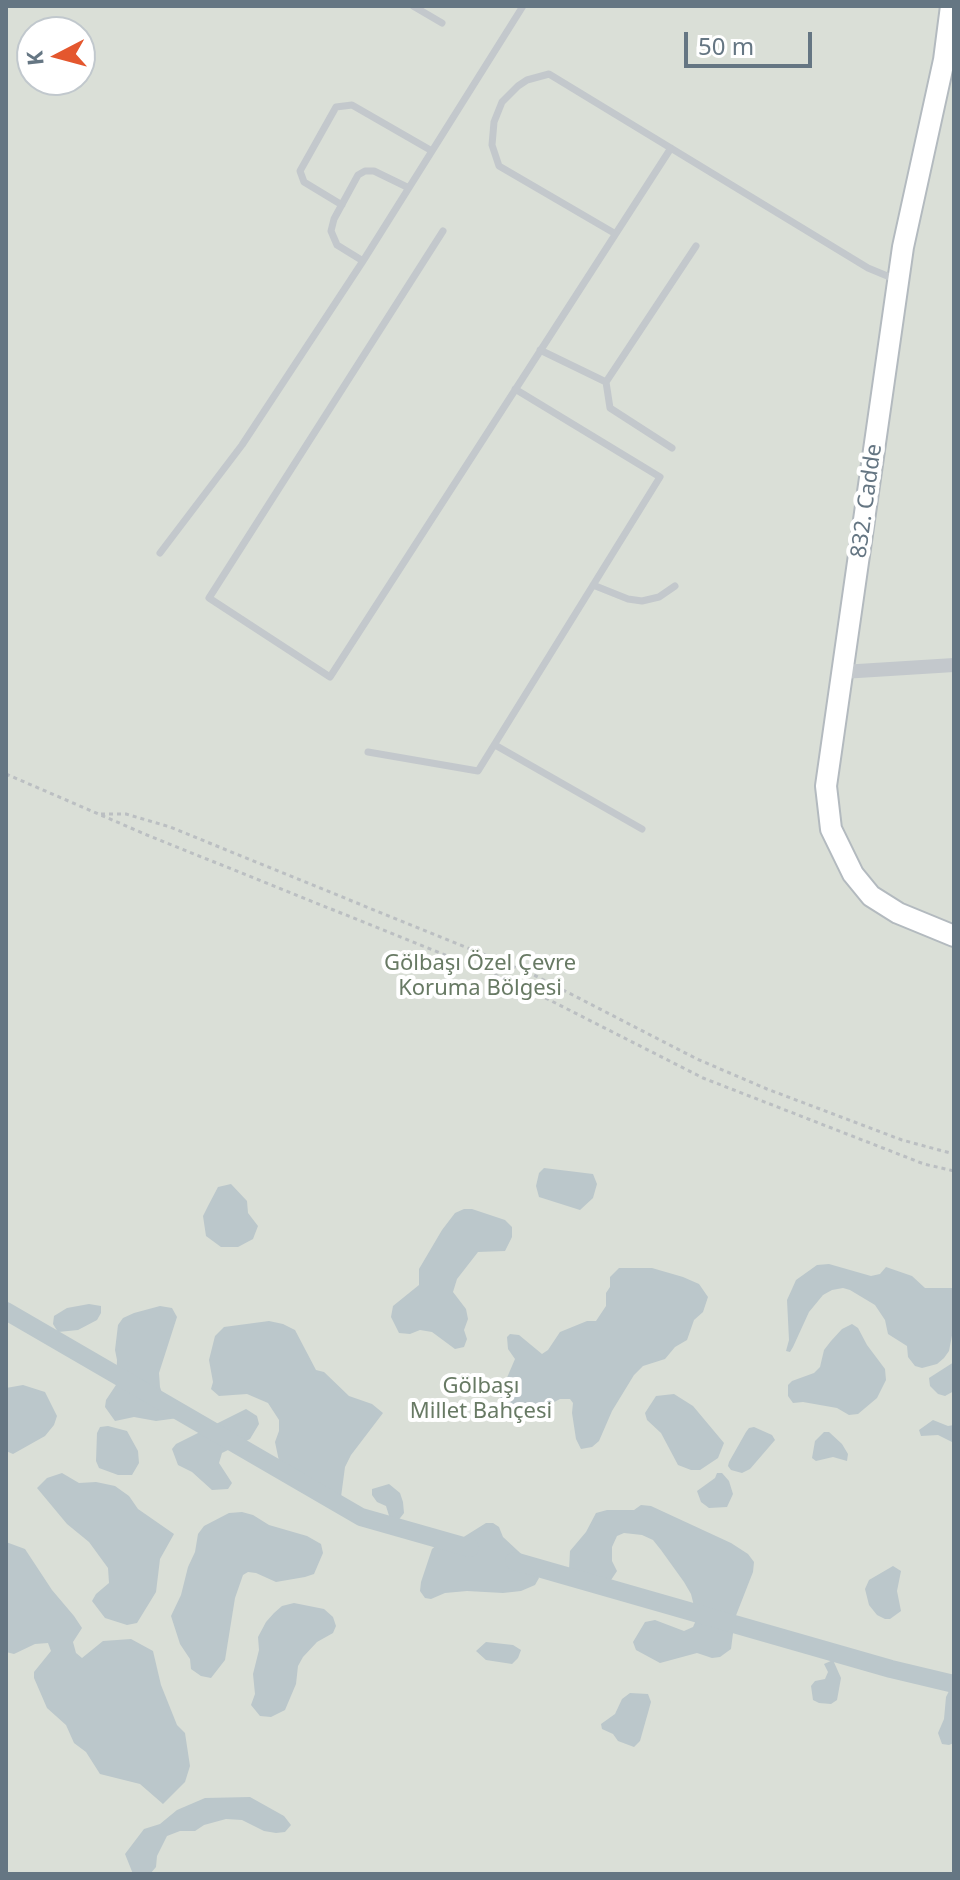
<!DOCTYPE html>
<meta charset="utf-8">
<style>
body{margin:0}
#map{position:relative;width:960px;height:1880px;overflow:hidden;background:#fafaf8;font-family:"Noto Sans",sans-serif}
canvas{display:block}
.frame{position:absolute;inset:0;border:8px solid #657683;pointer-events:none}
.north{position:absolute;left:16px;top:16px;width:80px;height:80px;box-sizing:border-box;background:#fff;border:2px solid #c1c8cd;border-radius:50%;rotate:264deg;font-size:22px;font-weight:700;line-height:32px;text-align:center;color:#657683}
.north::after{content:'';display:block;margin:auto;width:28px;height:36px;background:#e4572e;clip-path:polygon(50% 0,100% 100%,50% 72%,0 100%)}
.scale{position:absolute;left:684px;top:32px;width:128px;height:36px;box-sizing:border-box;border:4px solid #657683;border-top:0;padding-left:10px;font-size:24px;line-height:28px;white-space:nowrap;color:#657683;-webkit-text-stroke:6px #fff;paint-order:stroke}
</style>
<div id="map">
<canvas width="960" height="1880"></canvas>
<div class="frame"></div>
<div class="north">K</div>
<div class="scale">50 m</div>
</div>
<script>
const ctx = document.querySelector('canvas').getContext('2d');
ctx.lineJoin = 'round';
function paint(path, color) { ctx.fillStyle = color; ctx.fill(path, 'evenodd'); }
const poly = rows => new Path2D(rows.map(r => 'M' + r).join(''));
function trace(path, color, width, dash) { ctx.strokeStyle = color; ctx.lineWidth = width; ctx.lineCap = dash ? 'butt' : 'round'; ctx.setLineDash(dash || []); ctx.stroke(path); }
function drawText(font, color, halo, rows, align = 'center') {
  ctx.font = font + ' "Noto Sans",sans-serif'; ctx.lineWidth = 8; ctx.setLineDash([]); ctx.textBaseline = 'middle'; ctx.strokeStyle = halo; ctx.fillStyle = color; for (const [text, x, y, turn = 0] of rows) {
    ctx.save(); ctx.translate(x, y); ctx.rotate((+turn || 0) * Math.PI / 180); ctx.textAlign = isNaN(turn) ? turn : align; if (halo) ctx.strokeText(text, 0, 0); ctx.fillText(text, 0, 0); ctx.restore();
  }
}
paint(poly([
 [6,6,954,6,954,1874,6,1874],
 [32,32,80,32,80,80,32,80]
]), '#dadfd7');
paint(poly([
 [544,1168,593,1174,597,1184,593,1198,580,1210,539,1197,536,1186,539,1173],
 [231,1184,247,1201,248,1213,258,1226,253,1239,238,1247,221,1247,206,1236,203,1216,208,1206,218,1187],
 [464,1209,472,1209,505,1220,512,1227,512,1237,505,1251,478,1252,457,1279,453,1292,466,1309,468,1319,464,1330,467,1339,464,1347,455,1349,432,1332,420,1330,410,1334,399,1333,391,1317,393,1306,419,1285,419,1269,442,1230,455,1213],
 [829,1264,871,1276,880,1274,886,1267,912,1276,925,1288,954,1288,954,1325,949,1351,944,1358,937,1364,922,1368,915,1366,908,1357,907,1346,888,1334,885,1320,875,1305,850,1290,843,1288,832,1290,823,1295,809,1312,793,1347,790,1352,786,1351,789,1340,787,1300,792,1289,796,1280,817,1265],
 [619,1268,652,1268,683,1277,699,1284,708,1297,703,1312,694,1320,687,1340,675,1347,665,1359,643,1366,634,1375,612,1411,599,1441,592,1447,581,1449,576,1439,572,1413,573,1403,570,1399,560,1399,533,1413,506,1404,500,1397,497,1387,506,1380,515,1359,508,1349,507,1337,510,1334,519,1335,542,1354,548,1350,560,1332,587,1321,596,1321,606,1306,606,1293,610,1287,610,1277],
 [89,1304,101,1306,101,1313,97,1320,78,1330,58,1332,53,1324,54,1316,67,1308],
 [160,1306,172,1308,177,1317,159,1373,160,1387,164,1399,179,1412,178,1418,156,1421,134,1417,115,1421,105,1407,106,1400,116,1385,117,1360,115,1350,118,1325,123,1318,134,1313],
 [269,1321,283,1324,295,1330,316,1370,324,1372,349,1396,372,1404,383,1413,351,1455,345,1467,341,1497,330,1499,326,1496,302,1477,285,1468,279,1461,275,1442,279,1431,279,1420,268,1403,247,1394,219,1396,211,1389,213,1382,209,1360,215,1336,224,1327],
 [852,1324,858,1328,867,1345,885,1369,886,1380,877,1398,858,1414,849,1415,837,1408,803,1402,793,1403,788,1396,788,1385,792,1381,814,1373,820,1367,824,1350,831,1341,842,1329],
 [954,1362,954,1391,945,1396,938,1394,930,1386,929,1378],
 [23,1385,45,1392,57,1416,54,1425,45,1436,13,1454,6,1451,6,1388],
 [674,1394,693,1406,724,1443,718,1458,700,1470,691,1470,678,1465,661,1433,647,1420,645,1413,656,1396],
 [246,1409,257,1416,259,1424,250,1439,222,1453,219,1463,232,1483,228,1489,212,1490,192,1472,178,1465,172,1449,176,1444],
 [933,1420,948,1426,954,1425,954,1443,938,1435,921,1436,919,1430],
 [108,1426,127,1431,138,1451,139,1463,132,1475,118,1475,99,1468,96,1461,97,1433,100,1427],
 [754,1427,772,1435,775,1440,750,1469,742,1473,731,1470,728,1466,729,1462,746,1432,749,1428],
 [824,1432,829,1432,842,1444,848,1454,847,1461,833,1457,816,1461,812,1458,815,1441],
 [62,1473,79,1483,96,1482,115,1486,129,1496,138,1509,174,1534,160,1559,156,1592,137,1623,127,1625,105,1618,92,1601,96,1594,109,1583,108,1568,89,1542,67,1524,37,1488,47,1478],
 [717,1473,722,1473,729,1481,733,1494,727,1507,709,1508,701,1502,697,1491,715,1478],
 [389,1484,400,1493,403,1502,404,1513,397,1522,390,1519,386,1506,377,1502,372,1495,372,1489],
 [641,1505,651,1506,731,1543,748,1554,754,1562,753,1572,735,1618,731,1649,720,1657,712,1658,697,1653,660,1663,636,1650,633,1642,645,1622,655,1620,684,1631,693,1627,697,1618,691,1594,684,1582,661,1550,653,1540,642,1535,624,1533,617,1536,612,1547,612,1561,617,1571,611,1580,588,1588,578,1586,572,1580,569,1570,570,1551,586,1532,596,1513,607,1510,634,1510],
 [242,1512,253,1515,269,1525,307,1536,321,1544,323,1553,314,1574,305,1577,276,1582,256,1573,248,1572,243,1575,235,1598,225,1660,211,1678,201,1676,191,1669,190,1659,180,1644,171,1616,181,1595,188,1567,195,1552,198,1534,204,1526,229,1513],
 [486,1523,493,1523,499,1527,503,1537,531,1563,539,1578,535,1585,521,1591,503,1593,467,1591,445,1593,431,1599,425,1598,420,1591,421,1582,432,1549,438,1544,462,1538],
 [6,1542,25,1549,52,1590,74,1616,82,1628,73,1642,76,1653,82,1658,103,1641,131,1639,153,1651,161,1685,177,1725,185,1733,190,1766,185,1782,163,1804,140,1784,100,1774,86,1752,74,1743,66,1725,47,1708,34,1678,34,1672,51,1651,48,1643,35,1644,14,1654,6,1652],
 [893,1566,901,1571,897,1591,901,1611,890,1619,885,1619,877,1615,869,1605,865,1589,869,1580],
 [294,1603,324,1609,333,1617,336,1626,333,1633,317,1642,303,1657,298,1666,296,1684,285,1710,271,1717,260,1716,251,1705,255,1694,253,1674,259,1650,258,1637,266,1622,274,1613,282,1606],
 [486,1642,513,1645,521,1650,518,1658,512,1664,486,1660,476,1651],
 [833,1660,841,1678,837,1700,831,1704,819,1703,813,1700,811,1686,815,1681,825,1679,828,1672,824,1664],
 [954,1681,954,1743,949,1745,942,1744,938,1733,944,1719,946,1697],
 [630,1693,648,1694,651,1702,640,1741,634,1747,618,1741,613,1734,602,1729,601,1724,615,1714,622,1699],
 [250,1797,284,1816,291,1825,285,1832,276,1833,264,1831,242,1820,226,1819,204,1825,195,1831,180,1831,167,1836,157,1856,156,1867,150,1874,133,1874,125,1854,144,1829,160,1824,177,1810,205,1798]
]), '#bbc7cb');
trace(poly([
 [6,1311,361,1517,470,1548],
 [514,1561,891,1669,954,1684]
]), '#bbc7cb', 18);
const secondary = poly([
 [951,6,944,60,903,247,826,786,831,829,853,874,871,896,898,913,954,936]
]);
trace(secondary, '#b3babf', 24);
trace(poly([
 [6,774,147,835,520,985,703,1078,924,1164,954,1171],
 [101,814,126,814,170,827,534,975,697,1059,767,1089,902,1140,954,1154]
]), '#bbbfc2', 3, [4, 4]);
trace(poly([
 [413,6,442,23],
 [342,205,304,182,300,171,336,107,352,105,432,151],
 [443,231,209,598,330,677,671,148],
 [614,233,499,166,492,145,494,122,502,102,518,86,527,80,549,74,868,268,897,280],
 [363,261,337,245,331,231,334,219,358,175,365,171,374,171,409,188],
 [540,350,606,382,610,408,672,448],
 [606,382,696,246],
 [160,553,242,445,363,261,523,6],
 [593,585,628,599,642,601,659,597,675,586],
 [495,745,642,829],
 [368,752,478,771,660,477,515,389]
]), '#c3c8cc', 7);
trace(poly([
 [842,672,954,665]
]), '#c3c8cc', 14);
trace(secondary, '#fff', 20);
drawText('22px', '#657683', '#fff', [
 ["832. Cadde",867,501,-82]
]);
drawText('22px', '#687a64', '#fff', [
 ["Gölbaşı Özel Çevre",480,964],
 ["Koruma Bölgesi",480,989],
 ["Gölbaşı",481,1387],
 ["Millet Bahçesi",481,1412]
]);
</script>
